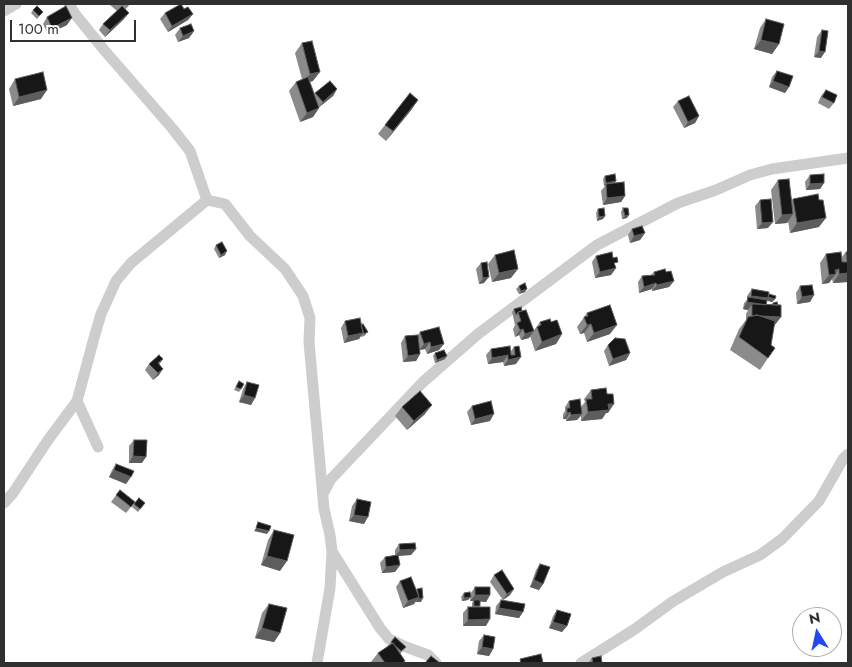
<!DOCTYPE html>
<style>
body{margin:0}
#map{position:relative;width:852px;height:667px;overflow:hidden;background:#fff;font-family:Jost,sans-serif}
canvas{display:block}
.frame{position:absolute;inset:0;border:5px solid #303030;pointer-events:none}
.north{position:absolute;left:792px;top:607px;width:50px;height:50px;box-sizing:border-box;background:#fff;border:1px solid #acacac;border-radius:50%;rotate:350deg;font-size:14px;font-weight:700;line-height:20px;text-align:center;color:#303030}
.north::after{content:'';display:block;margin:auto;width:18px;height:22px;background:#2547f3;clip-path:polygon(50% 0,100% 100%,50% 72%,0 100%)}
.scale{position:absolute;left:10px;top:20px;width:126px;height:22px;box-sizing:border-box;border:2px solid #303030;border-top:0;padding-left:6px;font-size:15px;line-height:18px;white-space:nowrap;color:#303030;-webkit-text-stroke:4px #fff;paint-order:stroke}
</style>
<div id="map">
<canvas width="852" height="667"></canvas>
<div class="frame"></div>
<div class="north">N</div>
<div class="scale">100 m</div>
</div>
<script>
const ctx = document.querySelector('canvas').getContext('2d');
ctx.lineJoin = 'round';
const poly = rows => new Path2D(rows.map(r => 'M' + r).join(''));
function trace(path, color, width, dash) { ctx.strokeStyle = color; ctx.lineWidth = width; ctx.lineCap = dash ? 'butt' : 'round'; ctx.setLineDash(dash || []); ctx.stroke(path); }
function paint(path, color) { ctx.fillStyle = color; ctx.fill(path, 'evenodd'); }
trace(poly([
 [69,4,75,14,105,51,172,128,190,151,207,200,225,204,250,236,285,269,303,296,310,318,309,342,324,509,330,535,332,551,330,588,317,663],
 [4,11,16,4],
 [98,447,77,401,94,338,101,314,116,281,131,263,207,200],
 [323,494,331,479,423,382,478,334,597,245,678,203,716,190,750,175,772,169,848,158],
 [4,503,13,493,48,440,77,401],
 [333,553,380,628,389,639,406,647,428,655,436,663],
 [581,663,635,629,672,602,723,572,760,555,782,539,819,501,843,459,848,454]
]), '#cdcdcd', 11);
paint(poly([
 [109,4,130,4,125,10,124,19,105,37,99,30,103,24,117,11],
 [184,9,193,14,188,20,168,32,160,19,165,13],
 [33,10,43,12,37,19,31,13],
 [47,17,67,25,48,34,43,24],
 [766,19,779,44,772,54,754,49,760,28],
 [180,28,194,31,189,38,178,42,175,35],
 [822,30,821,58,814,57,817,37],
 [302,43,313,81,310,82,315,94,315,93,337,89,333,96,319,107,319,108,313,117,300,122,289,91,296,82,302,79,295,53],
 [777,71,789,87,785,93,769,87,772,77],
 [15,79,41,99,13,106,9,89],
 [826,90,834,103,829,109,818,103,821,96],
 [678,101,699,116,695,123,684,128,673,107],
 [412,109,386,141,378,134,385,125],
 [810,175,824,183,820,189,806,190,805,182],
 [605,176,614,183,625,196,621,202,603,205,601,191,605,186,604,186,603,179],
 [778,180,792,200,793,199,819,227,790,233,788,221,787,223,775,224,771,190],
 [760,200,768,228,757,229,755,206],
 [623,208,627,218,622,219,621,212],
 [598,209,605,216,603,219,597,221,596,213],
 [632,229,645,233,640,240,630,243,628,235],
 [216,245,225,255,219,258,214,249],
 [846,252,848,282,833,283,832,279,829,283,822,284,820,263,826,254,841,258],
 [495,255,511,278,492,282,488,264],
 [596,256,615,267,616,268,611,275,595,278,592,262],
 [481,263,484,283,479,284,476,269],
 [654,272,666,272,674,281,669,287,652,291,652,289,639,293,638,282,642,276,651,275],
 [519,286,525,292,519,294,516,289],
 [800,286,814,295,810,302,797,304,796,293],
 [752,289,769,294,775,299,772,302,767,301,766,305,771,305,773,303,781,317,774,326,768,358,760,370,730,350,739,329,746,320,746,314,748,310,743,309,744,303,747,300,747,296],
 [521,307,529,338,521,340,519,335,515,337,513,329,515,325,512,312,514,309],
 [587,313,610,334,587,342,584,333,580,334,577,327],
 [345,321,361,325,366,335,362,337,361,336,359,339,344,343,341,328],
 [540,322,551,322,562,334,556,344,535,351,530,336],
 [420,332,439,350,427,354,425,349,420,350,420,354,416,361,403,362,401,343,405,336,418,335],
 [608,345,630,353,626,360,609,366,604,351],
 [514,347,516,364,504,366,503,362,488,364,486,355,491,349,511,351],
 [435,353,445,359,435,363,433,356],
 [163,359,159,365,159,375,153,380,145,370,149,364],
 [239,381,241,389,239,392,234,390],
 [247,382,255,398,251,405,239,402,243,389],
 [591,390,608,413,606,413,602,419,581,421,581,416,577,420,566,421,566,419,563,419,563,414,565,411,565,407,569,401,581,407,585,402,584,399],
 [472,406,490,421,471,425,467,412],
 [402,407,425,414,407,430,395,416],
 [134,440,142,463,129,463,129,446],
 [116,464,126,484,109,477,112,470],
 [120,490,135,502,126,513,111,502],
 [139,498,145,503,138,512,132,507],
 [357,499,364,524,349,521,352,506],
 [274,530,280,571,261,565,268,540],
 [399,544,416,549,411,555,398,556,400,565,395,572,382,573,380,563,385,557,395,555,395,550],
 [540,564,543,584,539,590,530,587,536,570],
 [494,575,510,595,503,600,490,582],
 [400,581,416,590,417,589,421,602,416,602,416,601,414,604,403,608,396,587],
 [475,587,490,595,486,602,480,601,479,607,486,626,463,626,463,613,468,607,472,607,472,603,473,601,470,601,471,593],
 [464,593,468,600,462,601,461,597],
 [501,600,523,612,519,618,495,614,496,606],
 [269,604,280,633,274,642,255,638,262,613],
 [557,610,567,626,562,632,549,628,553,616],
 [484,635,493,649,489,656,477,654,479,641],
 [391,642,406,647,400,654,405,661,404,663,372,663,371,662,378,653,387,647],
 [592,658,602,663,588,663]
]), '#8b8b8b');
paint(poly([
 [129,13,124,19,105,37,110,30],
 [193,14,188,20,168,32,172,26],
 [72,18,67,25,48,34,52,28],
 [194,31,189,38,178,42,183,36],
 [761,40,779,44,772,54,754,49],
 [819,51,825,52,821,58,814,57],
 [320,72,313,81,303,83,310,74],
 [773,81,789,87,785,93,769,87],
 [337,89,333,96,318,108,323,102],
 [47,90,41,99,13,106,19,97],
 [418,100,412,109,386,141,393,131],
 [319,108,313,117,300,122,307,113],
 [699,116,695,123,684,128,688,122],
 [616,181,614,184,606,184,604,186,606,183],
 [824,183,820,189,806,190,810,184],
 [625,196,621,202,603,205,607,198],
 [793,214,787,223,775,224,782,215],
 [629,215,627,218,622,219,625,216],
 [605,216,603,219,597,221,599,217],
 [826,218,819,227,790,233,797,223],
 [773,222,768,228,757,229,762,223],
 [645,233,640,240,630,243,634,236],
 [227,251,225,255,219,258,221,255],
 [616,268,611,275,595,278,600,272],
 [518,269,511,278,492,282,499,273],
 [839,269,829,283,822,284,829,275,835,270],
 [848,273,848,282,833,283,839,274],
 [489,277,484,283,479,284,483,278],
 [674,281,669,287,652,291,657,285],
 [656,283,652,289,639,293,644,287],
 [527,289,525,292,519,294,521,291],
 [814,295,810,302,797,304,802,297],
 [751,296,767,297,775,299,772,302,767,300,748,300],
 [747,302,766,306,752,304,748,310,743,309],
 [752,316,781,317,774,326],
 [591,324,584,333,580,334,587,325],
 [617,325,610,334,587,342,594,333],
 [523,329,519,335,515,337,520,330],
 [534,331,529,338,521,340,525,334],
 [363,333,359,339,344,343,348,336],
 [562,334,556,344,535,351,542,342],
 [430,342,425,349,419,350,424,344],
 [444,344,439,350,427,354,431,347],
 [630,353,626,360,609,366,613,359],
 [420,354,416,361,403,362,408,356],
 [508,355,503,362,488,364,492,358],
 [447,356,445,359,435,363,437,360],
 [521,357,516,364,504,366,508,360],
 [163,369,159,375,153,380,158,373],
 [244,395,255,398,251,405,239,402],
 [608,404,614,404,608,413,606,413,602,419,581,421,588,412],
 [432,405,425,414,407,430,414,421],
 [570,412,566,419,563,419,567,413],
 [494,414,490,421,471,425,475,419],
 [582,414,577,420,566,421,571,415],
 [133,456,146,457,142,463,129,463],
 [114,470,131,477,126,484,109,477],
 [354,515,368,517,364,524,349,521],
 [256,528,269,531,267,534,254,531],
 [416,549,411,555,395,556,400,550],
 [267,556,287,561,280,571,261,565],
 [400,565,395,572,382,573,386,567],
 [534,580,543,584,539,590,530,587],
 [514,589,510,595,503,600,507,594],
 [475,595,490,595,486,602,474,601,474,600,473,601,470,601],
 [419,597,414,604,403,608,408,601],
 [471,597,468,600,462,601,464,598],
 [423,598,421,602,416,602,418,599],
 [499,608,523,612,519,618,495,614],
 [490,619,486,626,463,626,468,620],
 [553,622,567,626,562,632,549,628],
 [262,628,280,633,274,642,255,638],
 [482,647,493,649,489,656,477,654]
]), '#5d5d5d');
const building = poly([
 [181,4,184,9,188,7,193,14,172,26,165,13,181,4],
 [37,6,43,12,39,16,33,10,37,6],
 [66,6,72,18,52,28,47,17,66,6],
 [122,6,129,13,110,30,103,24,122,6],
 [766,19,784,24,779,44,761,40,766,19],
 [191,24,194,31,183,36,180,28,191,24],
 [822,30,828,31,825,52,819,51,822,30],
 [312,41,320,72,310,74,302,43,312,41],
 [777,71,793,76,789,87,773,81,777,71],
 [43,72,47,90,19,97,15,79,43,72],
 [308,77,319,108,307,113,296,82,308,77],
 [330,81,337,89,323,102,315,93,330,81],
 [826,90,837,95,834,103,822,97,826,90],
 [410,93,418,100,393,131,385,125,410,93],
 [689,96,699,116,688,122,678,101,689,96],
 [615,174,616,181,606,183,605,176,615,174],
 [824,174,824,183,810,184,810,175,824,174],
 [789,179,793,214,782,215,778,180,789,179],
 [624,182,625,196,607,198,606,184,624,182],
 [818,194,819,200,823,200,826,218,797,223,793,199,818,194],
 [771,199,773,222,762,223,760,200,771,199],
 [604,208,605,216,599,217,598,209,604,208],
 [623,208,628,208,629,215,625,216,623,208],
 [642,226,645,233,634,236,632,229,642,226],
 [222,242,227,251,221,255,216,245,222,242],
 [514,250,518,269,499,273,495,255,514,250],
 [612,252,613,258,617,257,618,262,614,263,616,268,600,272,596,256,612,252],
 [841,252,842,262,847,262,846,252,848,252,848,273,839,274,839,269,835,270,836,274,829,275,826,254,841,252],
 [487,262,489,277,483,278,481,263,487,262],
 [665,269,666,272,671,271,674,281,657,285,656,283,644,287,642,276,655,275,654,272,665,269],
 [525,283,527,289,521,291,519,286,525,283],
 [812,285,814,295,802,297,800,286,812,285],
 [752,289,769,292,768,298,751,296,752,289],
 [769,294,776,296,775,299,768,297,769,294],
 [748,297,767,300,766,305,747,302,748,297],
 [777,302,778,305,773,305,773,303,777,302],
 [752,304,781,305,781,317,761,316,757,315,752,316,752,304],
 [610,305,617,325,594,333,591,324,587,325,584,317,588,316,587,313,610,305],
 [521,307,522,311,518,312,516,315,514,309,521,307],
 [526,310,534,331,525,334,523,329,520,330,517,323,521,321,518,312,526,310],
 [757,315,775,321,771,345,775,348,768,358,739,337,748,317,757,315],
 [360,318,363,333,348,336,345,321,360,318],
 [550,319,551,322,557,320,562,334,542,342,537,327,541,325,540,322,550,319],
 [363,324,368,332,364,334,361,325,363,324],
 [439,327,444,344,431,347,430,342,424,344,420,332,439,327],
 [418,335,420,354,408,356,405,336,418,335],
 [615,338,625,339,630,353,613,359,608,345,615,338],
 [510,346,511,355,515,355,514,347,519,346,521,357,508,360,508,355,492,358,491,349,510,346],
 [444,350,447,356,437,360,435,353,444,350],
 [159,355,163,359,158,363,163,369,158,373,149,364,159,355],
 [239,381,244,384,241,389,236,387,239,381],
 [247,382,259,385,255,398,244,395,247,382],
 [606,388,607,394,613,394,614,404,608,404,609,410,588,412,586,399,592,399,591,390,606,388],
 [420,391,432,405,414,421,402,407,420,391],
 [580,399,582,414,571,415,570,412,567,413,567,408,570,408,569,401,580,399],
 [491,401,494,414,475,419,472,406,491,401],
 [134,440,147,440,146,457,133,456,134,440],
 [116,464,134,471,131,477,114,470,116,464],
 [120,490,135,502,131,507,116,495,120,490],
 [139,498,145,503,140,509,134,504,139,498],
 [357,499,371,502,368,517,354,515,357,499],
 [258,522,271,526,269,531,256,528,258,522],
 [274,530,294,535,287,561,267,556,274,530],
 [415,543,416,549,400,550,399,544,415,543],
 [398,555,400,565,386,567,385,557,398,555],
 [540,564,550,567,543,584,534,580,540,564],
 [502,570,514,589,507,594,494,575,502,570],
 [411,577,419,597,408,601,400,581,411,577],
 [475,587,490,587,490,595,475,595,475,587],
 [422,588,423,598,418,599,418,598,419,597,417,589,422,588],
 [470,592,471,597,464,598,464,593,470,592],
 [474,600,480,600,480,606,474,606,474,600],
 [501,600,525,604,523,612,499,608,501,600],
 [269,604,287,608,280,633,262,628,269,604],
 [468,607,490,607,490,619,468,620,468,607],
 [557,610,571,614,567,626,553,622,557,610],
 [484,635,495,637,493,649,482,647,484,635],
 [395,637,406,647,401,651,391,642,395,637],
 [393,643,405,661,402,663,385,663,378,653,393,643],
 [541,654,543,663,521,663,520,659,541,654],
 [431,656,440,663,425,663,431,656],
 [601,656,602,663,593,663,592,658,601,656]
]);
paint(building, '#171717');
trace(building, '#5d5d5d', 1);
</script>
